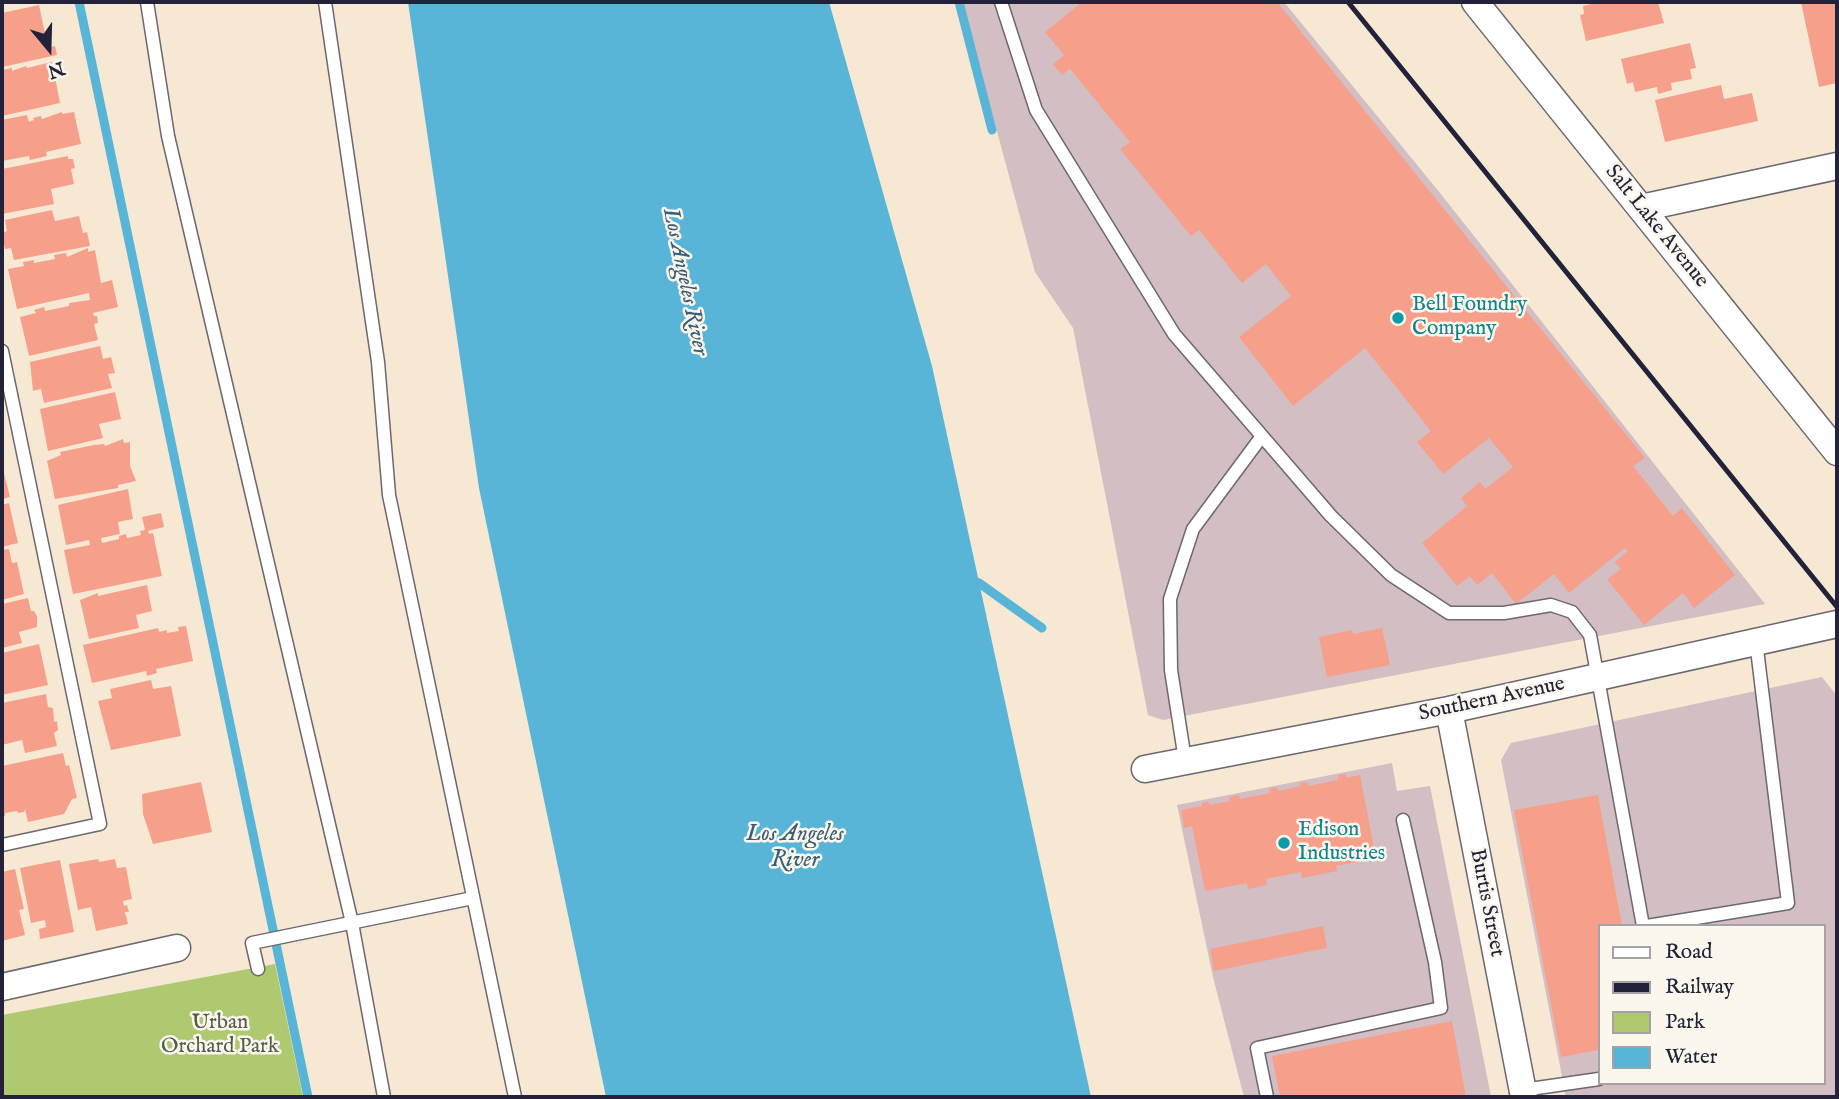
<!DOCTYPE html>
<style>
body{margin:0}
#map{position:relative;width:1839px;height:1099px;overflow:hidden;background:#f6e8d2;font-family:"IM FELL English",serif}
canvas{display:block}
.frame{position:absolute;inset:0;border:4px solid #22223b;pointer-events:none}
.legend{position:absolute;left:1598px;top:924px;width:228px;height:161px;box-sizing:border-box;background:#fbf7ec;border:2px solid #a4a2a5;margin:0;padding:9px 12px;list-style:none;font-size:21px;color:#22223b}
.legend li{display:flex;align-items:center;gap:14px;height:35px}
.legend b{width:35px;border:2px solid #a4a2a5}
.north{position:absolute;left:14px;top:14px;width:70px;height:70px;-webkit-text-stroke:5px #fbf7ec;paint-order:stroke;rotate:161deg;font-size:19px;font-weight:700;line-height:28px;text-align:center;color:#22223b}
.north::after{content:'';display:block;margin:auto;width:24px;height:32px;background:#22223b;clip-path:polygon(50% 0,100% 100%,50% 72%,0 100%)}
</style>
<div id="map">
<canvas width="1839" height="1099"></canvas>
<div class="frame"></div>
<ul class="legend">
<li><b style="height:9px;background:#fff"></b>Road</li>
<li><b style="height:9px;background:#22223b"></b>Railway</li>
<li><b style="height:19px;background:#aec970"></b>Park</li>
<li><b style="height:19px;background:#58b5d7"></b>Water</li>
</ul>
<div class="north">N</div>
</div>
<script>
const ctx = document.querySelector('canvas').getContext('2d');
ctx.lineJoin = 'round';
function paint(path, color) { ctx.fillStyle = color; ctx.fill(path, 'evenodd'); }
const poly = rows => new Path2D(rows.map(r => 'M' + r).join(''));
function trace(path, color, width, dash) { ctx.strokeStyle = color; ctx.lineWidth = width; ctx.lineCap = dash ? 'butt' : 'round'; ctx.setLineDash(dash || []); ctx.stroke(path); }
function drawText(font, color, halo, rows, align = 'center') {
  ctx.font = font + ' "IM FELL English",serif'; ctx.lineWidth = 5; ctx.setLineDash([]); ctx.textBaseline = 'middle'; ctx.strokeStyle = halo; ctx.fillStyle = color; for (const [text, x, y, turn = 0] of rows) {
    ctx.save(); ctx.translate(x, y); ctx.rotate((+turn || 0) * Math.PI / 180); ctx.textAlign = isNaN(turn) ? turn : align; if (halo) ctx.strokeText(text, 0, 0); ctx.fillText(text, 0, 0); ctx.restore();
  }
}
paint(poly([
 [962,2,1284,2,1440,193,1765,604,1163,720,1148,715,1073,328,1035,272],
 [1822,677,1837,696,1837,1097,1566,1097,1501,760,1511,743],
 [1599,926,1823,926,1823,1083,1599,1083],
 [1392,763,1397,791,1430,786,1491,1097,1244,1097,1213,977,1177,805]
]), '#d2bec3');
paint(poly([
 [275,964,303,1097,2,1097,2,1015]
]), '#aec970');
paint(poly([
 [408,2,829,2,932,366,1091,1097,606,1097,479,488]
]), '#58b5d7');
trace(poly([
 [79,2,308,1097],
 [959,2,992,130],
 [968,579,979,583,1042,628]
]), '#58b5d7', 9);
paint(poly([
 [1082,2,1277,2,1645,458,1633,466,1673,516,1682,508,1735,575,1694,608,1683,593,1644,625,1607,579,1621,569,1615,562,1628,551,1625,548,1569,593,1554,574,1516,604,1492,573,1477,585,1470,576,1457,586,1422,543,1467,506,1461,498,1480,482,1485,489,1513,467,1489,438,1443,474,1417,442,1431,431,1365,348,1293,406,1239,337,1291,296,1266,264,1242,283,1199,230,1191,236,1120,149,1130,142,1070,69,1062,75,1053,64,1064,55,1045,32],
 [1600,2,1658,2,1664,23,1586,41,1580,15,1584,14,1583,6],
 [1801,2,1835,2,1837,13,1837,83,1819,87],
 [39,5,47,43,45,43,46,48,55,46,57,55,2,67,2,13],
 [1690,43,1696,68,1690,69,1692,79,1671,83,1672,90,1658,94,1657,87,1635,92,1633,82,1627,84,1621,59],
 [52,62,60,103,2,116,2,70,12,68,12,71,26,66,27,68],
 [1721,85,1724,99,1752,93,1758,121,1665,142,1655,100],
 [62,112,62,114,74,112,81,144,46,152,47,156,30,160,29,156,2,161,2,120,27,115,29,122,34,120,33,118,41,116,42,119],
 [68,156,68,159,73,159,75,168,71,169,74,184,51,189,54,204,2,214,2,169],
 [52,210,55,221,79,216,83,233,87,232,90,246,14,260,11,248,5,249,2,233,7,231,5,220],
 [88,248,88,252,95,250,101,283,112,280,118,307,93,313,94,316,97,316,98,323,94,324,98,340,29,356,20,317,36,313,34,310,44,307,45,311,69,306,69,303,90,300,89,293,17,309,8,269,24,266,23,262,34,260,34,263,55,259,54,255,66,253,67,257],
 [100,346,103,359,111,357,115,373,108,374,112,388,44,403,41,389,33,391,30,362],
 [115,392,121,419,99,424,103,438,48,451,40,409],
 [123,439,124,443,130,442,130,466,136,481,118,485,118,488,55,499,47,461,61,455,60,452,94,445,104,444,105,446],
 [2,465,10,497,2,499],
 [128,489,133,519,118,522,120,534,101,538,102,543,119,539,119,536,126,534,127,538,141,535,140,531,145,530,142,517,161,513,164,527,148,531,149,534,153,533,162,576,73,594,64,550,90,545,89,540,66,545,58,505],
 [9,503,18,543,2,547,2,505],
 [9,549,12,563,17,562,24,594,2,600,2,550],
 [147,585,152,611,136,615,139,628,89,639,80,600,98,593,98,596],
 [28,598,31,611,34,611,37,616,37,627,19,632,22,643,2,648,2,604],
 [186,626,193,661,156,669,157,673,147,676,146,671,92,683,83,645,158,628,159,632,167,630,167,633,179,631,178,627],
 [1382,628,1390,665,1327,677,1319,637,1352,630,1353,634],
 [39,644,48,685,2,695,2,653],
 [151,680,153,689,171,686,181,736,111,750,98,701,112,698,110,689],
 [46,694,48,707,53,708,54,722,57,721,58,730,54,733,57,746,25,753,22,740,2,745,2,703],
 [63,753,66,766,69,765,77,798,72,799,64,814,28,822,25,809,24,812,18,813,17,811,5,813,5,816,2,817,2,766],
 [1346,774,1346,778,1360,775,1376,858,1336,866,1337,871,1302,878,1301,872,1266,879,1267,885,1248,889,1247,883,1205,891,1192,826,1184,828,1181,810,1202,806,1202,803,1208,801,1209,805,1230,801,1229,797,1239,795,1240,799,1270,793,1269,789,1277,787,1278,791,1301,786,1300,783,1307,782,1308,786,1338,780,1338,775],
 [201,782,212,832,153,844,143,814,142,794],
 [1598,795,1622,926,1599,926,1599,1050,1561,1057,1514,810],
 [98,859,99,862,115,859,117,868,126,867,132,899,123,901,124,906,127,905,129,912,125,912,128,924,96,931,91,907,78,910,69,864],
 [60,860,74,932,40,939,39,929,46,927,45,920,31,923,20,868],
 [15,869,24,909,19,910,25,935,2,941,2,872],
 [1323,926,1327,948,1214,971,1210,949],
 [1452,1021,1466,1097,1280,1097,1272,1056]
]), '#f6a08b');
const service = poly([
 [147,2,168,136,352,923,384,1097],
 [325,2,378,362,389,495,515,1097],
 [1001,2,1036,110,1174,334,1331,516,1391,575,1449,613,1504,613,1551,605,1572,612,1590,635,1643,926],
 [2,351,100,824,2,845],
 [1185,760,1171,670,1170,599,1193,529,1262,436],
 [1647,926,1788,903,1756,641],
 [258,969,252,943,473,898],
 [1523,1090,1599,1079],
 [1267,1097,1257,1048,1441,1008,1435,962,1403,820]
]);
const minor = poly([
 [1475,2,1837,452],
 [1641,208,1837,166],
 [1449,710,1524,1097],
 [1145,769,1449,710,1837,624],
 [2,987,177,948]
]);
trace(service, '#6c6770', 15);
trace(minor, '#6c6770', 29);
trace(service, '#fff', 12);
trace(minor, '#fff', 26);
trace(poly([
 [1348,2,1837,607]
]), '#22223b', 5);
for (const [x, y, r, color] of [
 [1398,318,7,"#0f9aa8"],
 [1284,843,7,"#0f9aa8"]
]) { const dot = new Path2D(); dot.arc(x, y, r, 0, 2 * Math.PI); ctx.fillStyle = color; ctx.fill(dot); trace(dot, '#fbf7ec', 2.5); }
drawText('21px', '#22223b', '#fbf7ec', [
 ["Salt Lake Avenue",1656,227,51],
 ["Southern Avenue",1492,700,-12],
 ["Burtis Street",1486,903,79]
]);
drawText('21px', '#0d838f', '#fbf7ec', [
 ["Bell Foundry",1412,306],
 ["Company",1412,330],
 ["Edison",1298,831],
 ["Industries",1298,855]
], 'left');
drawText('21px', '#535c4e', '#fbf7ec', [
 ["Urban",220,1024],
 ["Orchard Park",220,1048]
]);
drawText('italic 23px', '#385d79', '#fbf7ec', [
 ["Los Angeles River",684,282,78],
 ["Los Angeles",795,835],
 ["River",795,861]
]);
</script>
